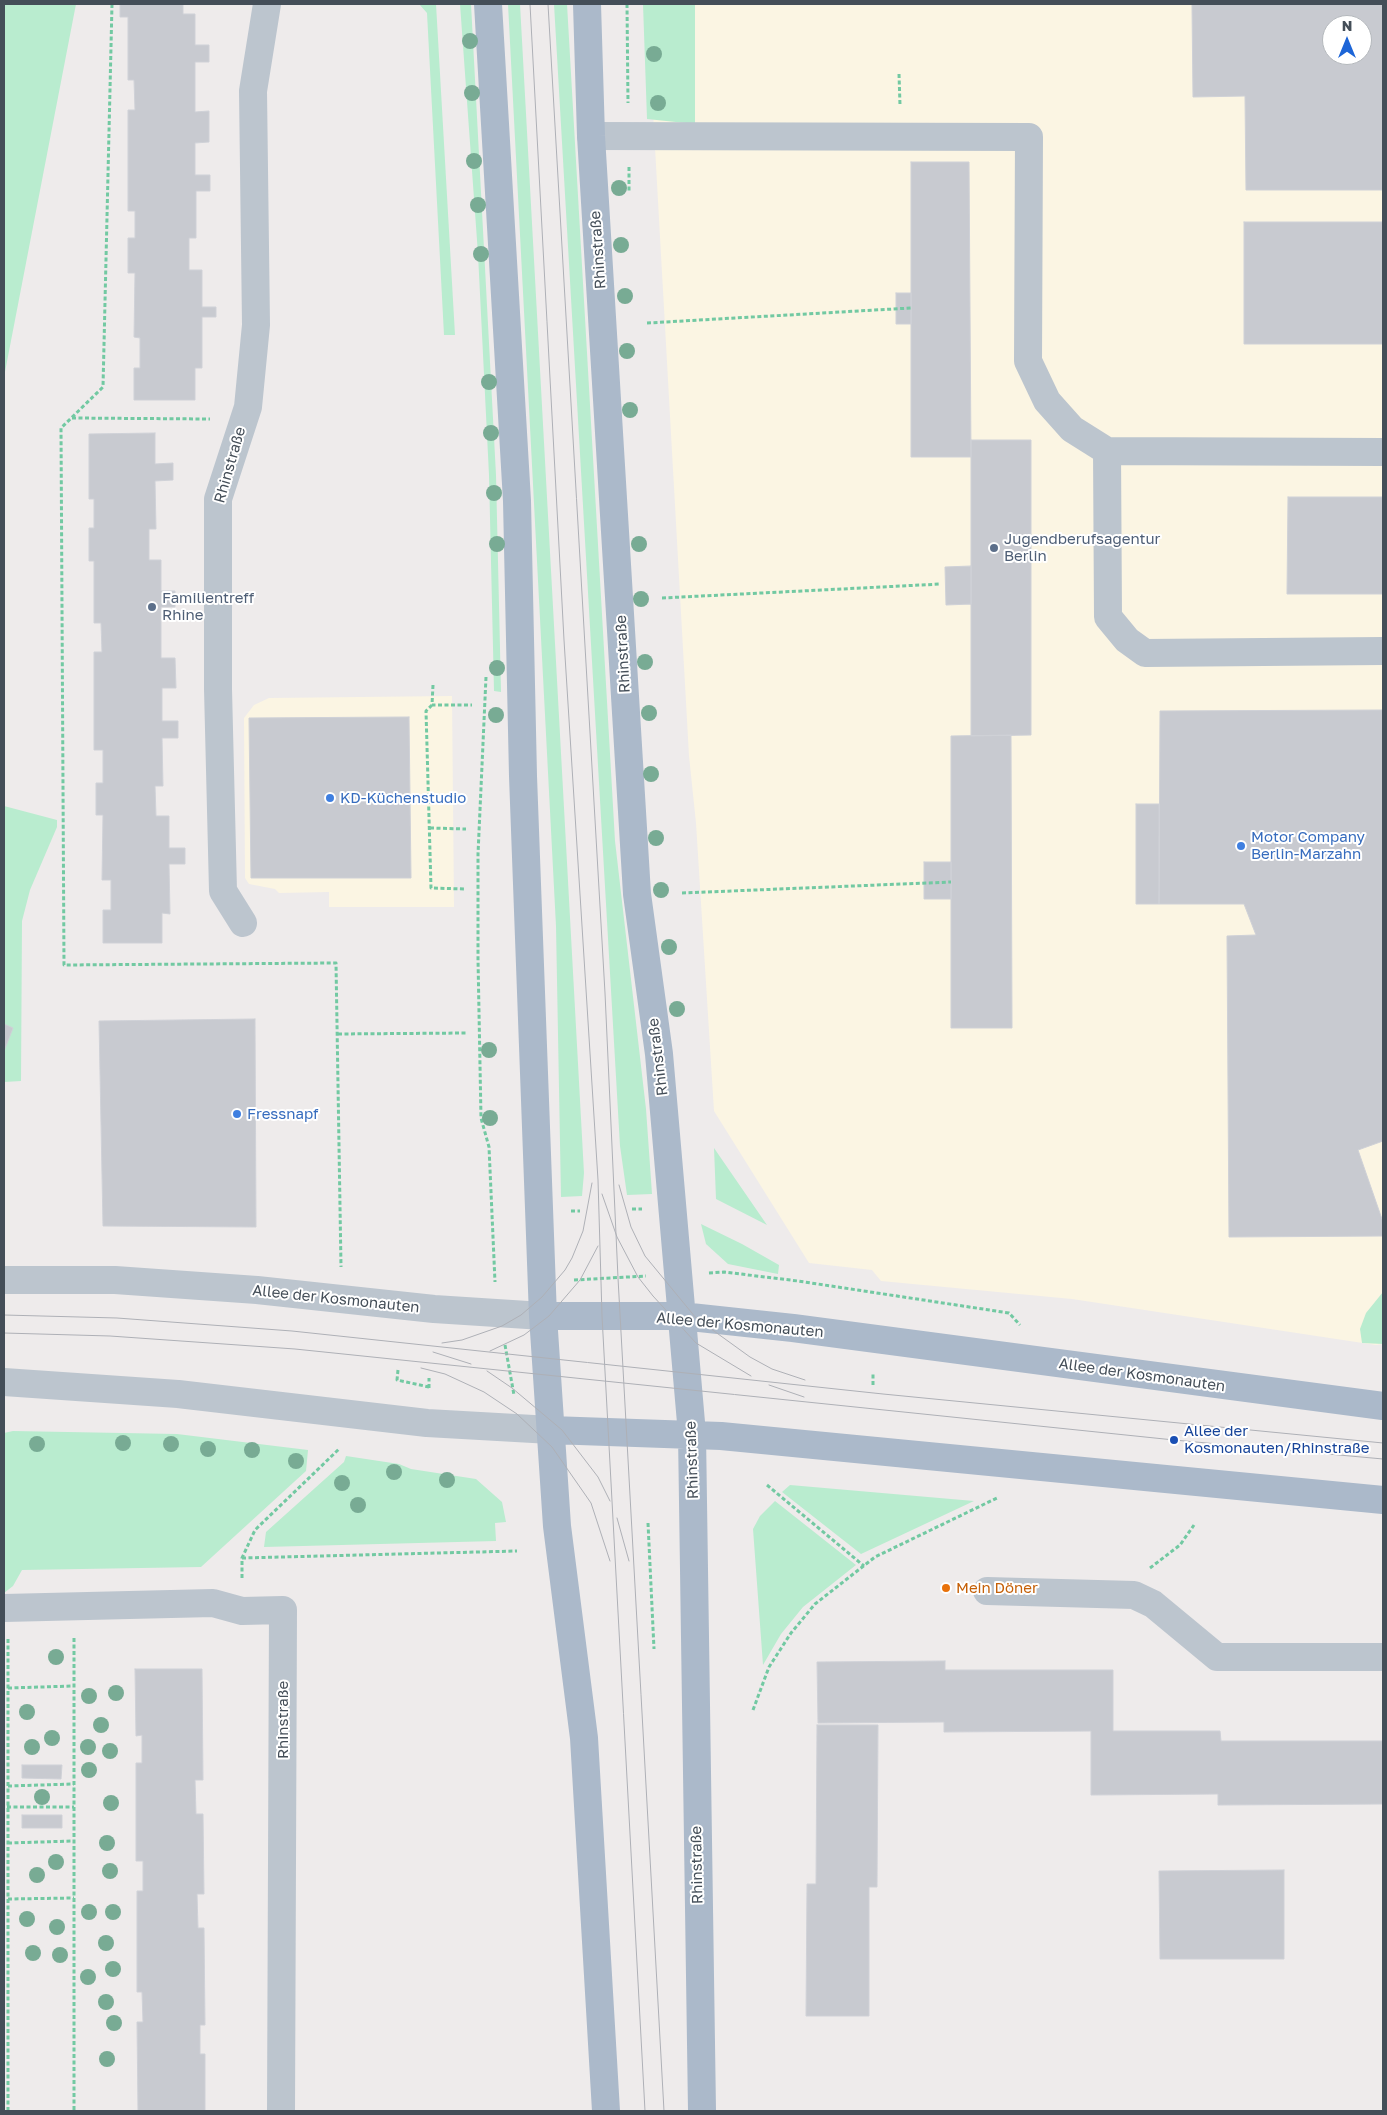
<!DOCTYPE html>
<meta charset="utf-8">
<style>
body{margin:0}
#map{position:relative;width:1387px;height:2115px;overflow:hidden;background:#eeebeb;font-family:"Golos Text",sans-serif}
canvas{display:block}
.frame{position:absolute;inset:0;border:5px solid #444e58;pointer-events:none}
.north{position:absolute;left:1322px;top:15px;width:50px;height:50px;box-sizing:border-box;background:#fff;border:1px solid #b4b8bc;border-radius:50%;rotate:0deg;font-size:14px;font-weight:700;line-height:20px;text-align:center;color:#444e58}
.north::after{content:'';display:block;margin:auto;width:18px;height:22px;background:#1d65d7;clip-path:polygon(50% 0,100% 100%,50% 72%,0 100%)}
</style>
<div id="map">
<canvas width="1387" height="2115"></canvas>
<div class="frame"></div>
<div class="north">N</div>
</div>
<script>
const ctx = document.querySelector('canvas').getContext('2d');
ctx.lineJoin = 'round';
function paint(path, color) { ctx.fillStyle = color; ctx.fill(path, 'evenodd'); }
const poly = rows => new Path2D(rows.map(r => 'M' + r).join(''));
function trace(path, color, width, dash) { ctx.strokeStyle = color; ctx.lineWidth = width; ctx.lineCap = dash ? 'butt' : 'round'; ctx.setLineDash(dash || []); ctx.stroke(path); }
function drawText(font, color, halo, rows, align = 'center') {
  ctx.font = font + ' "Golos Text",sans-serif'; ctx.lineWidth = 4; ctx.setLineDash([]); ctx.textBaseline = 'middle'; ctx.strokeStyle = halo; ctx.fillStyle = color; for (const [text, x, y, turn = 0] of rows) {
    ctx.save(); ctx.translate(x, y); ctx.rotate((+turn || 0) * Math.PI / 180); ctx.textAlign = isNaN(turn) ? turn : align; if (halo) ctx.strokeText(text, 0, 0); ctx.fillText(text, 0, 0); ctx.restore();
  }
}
paint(poly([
 [647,4,1383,4,1383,1344,1376,1345,1072,1299,881,1281,872,1270,809,1263,714,1111,696,823,689,756],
 [1332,25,1362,25,1362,55,1332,55],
 [452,696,454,907,329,907,329,892,279,893,275,889,249,884,245,878,244,718,254,705,269,698]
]), '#fbf5e3');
paint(poly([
 [4,4,76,4,4,377],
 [419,4,436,4,455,335,444,335,427,13],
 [460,4,471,4,496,475,501,692,494,691,489,475,478,254],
 [508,4,520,4,584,1173,582,1196,561,1197,556,926],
 [554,4,567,4,615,841,646,1109,652,1194,627,1195,620,1146],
 [643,4,695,4,695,124,647,119],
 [4,806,57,820,57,827,30,890,22,921,21,1081,4,1082],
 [714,1148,767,1225,716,1199],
 [701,1224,742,1244,779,1265,778,1274,728,1264,706,1244],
 [1383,1292,1383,1344,1362,1343,1360,1329,1366,1313],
 [13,1431,177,1434,308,1450,306,1471,201,1567,22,1570,13,1586,4,1593,4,1433],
 [346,1456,399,1464,411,1469,476,1479,502,1502,506,1522,495,1523,496,1541,264,1547,266,1532,344,1462],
 [790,1485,974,1501,861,1554,782,1492],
 [775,1501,856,1565,803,1607,781,1634,763,1665,753,1529,760,1516]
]), '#b9eccf');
const building = poly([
 [120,4,183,4,183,14,195,14,195,45,209,45,209,62,195,62,195,112,209,111,209,142,195,143,195,175,210,175,210,191,196,191,196,238,189,238,189,270,202,270,202,307,216,307,216,317,202,317,202,368,195,368,195,400,134,400,134,368,140,368,140,338,134,337,135,273,128,273,128,238,135,238,135,211,128,211,128,110,135,110,134,80,128,80,128,17,120,17,120,4],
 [1192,4,1383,4,1383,190,1246,190,1245,96,1193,97,1192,4],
 [1332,25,1362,25,1362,55,1332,55,1332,25],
 [911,162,969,162,971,457,911,457,911,162],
 [1244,222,1383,222,1383,344,1244,344,1244,222],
 [896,293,911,293,911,324,896,324,896,293],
 [155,433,155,464,173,463,173,480,155,481,156,529,149,529,149,560,161,560,161,591,175,591,175,607,161,607,161,658,175,658,176,688,162,688,162,721,178,721,178,738,162,738,163,786,155,786,156,816,169,816,169,848,185,848,185,864,169,864,170,914,162,913,162,943,103,943,103,910,111,910,111,880,102,880,103,815,96,815,96,783,103,783,103,750,94,750,94,652,102,652,101,623,94,623,94,561,89,561,89,528,94,528,94,499,89,499,89,434,155,433],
 [971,440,1031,440,1031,735,971,736,971,440],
 [1288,497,1383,497,1383,594,1287,594,1288,497],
 [971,566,971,604,946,605,945,567,971,566],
 [1383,710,1383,1141,1358,1150,1383,1222,1383,1236,1229,1237,1227,936,1256,935,1244,904,1159,904,1160,711,1383,710],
 [409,717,411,878,251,878,249,718,409,717],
 [1011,735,1012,1028,951,1028,951,736,1011,735],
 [1136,804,1159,804,1159,904,1136,904,1136,804],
 [924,862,951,862,951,899,924,899,924,862],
 [255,1019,256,1227,103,1226,99,1021,255,1019],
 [4,1024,13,1028,4,1051,4,1024],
 [945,1661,945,1670,1113,1670,1113,1731,1220,1731,1221,1741,1383,1741,1383,1804,1218,1805,1218,1794,1091,1795,1091,1731,944,1732,944,1722,818,1723,817,1662,945,1661],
 [135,1669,202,1669,203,1780,195,1780,196,1814,203,1814,204,1894,197,1894,198,1928,204,1928,205,2025,200,2025,200,2054,205,2054,205,2111,138,2111,137,2022,143,2022,142,1992,137,1992,137,1891,143,1891,143,1861,136,1861,136,1763,142,1763,142,1735,136,1736,135,1669],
 [817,1725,878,1725,877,1887,869,1887,869,2016,806,2016,807,1884,816,1884,817,1725],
 [22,1765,62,1765,61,1779,22,1778,22,1765],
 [22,1815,62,1815,62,1828,22,1828,22,1815],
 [1284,1870,1284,1959,1160,1959,1159,1871,1284,1870]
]);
paint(building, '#c8cad0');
trace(building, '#cfd1d7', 1);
trace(poly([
 [112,4,103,387,61,428,64,965,336,963,341,1267],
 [627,4,628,103],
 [899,74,900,105],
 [629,167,629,191],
 [647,323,911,308],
 [72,418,210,419],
 [662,598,941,584],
 [486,677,478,854,478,959,481,1118,489,1147,495,1282],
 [433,685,432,705,472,705],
 [432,705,426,711,431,888,465,889],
 [430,828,466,829],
 [682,893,951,882],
 [338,1034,467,1033],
 [632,1209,642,1209],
 [571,1211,580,1211],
 [709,1273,724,1272,798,1281,1009,1313,1020,1325],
 [574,1280,646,1276],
 [505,1345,514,1395],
 [398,1370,397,1380,429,1387],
 [873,1385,873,1373],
 [429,1388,429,1378],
 [767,1485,864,1566],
 [648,1523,654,1649],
 [242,1558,517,1551],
 [1150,1568,1180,1545,1194,1525],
 [242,1578,242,1558,255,1530,339,1449],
 [74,1638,74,2111],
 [8,1639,8,2111],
 [8,1688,74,1686],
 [753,1710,769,1667,791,1633,815,1604,875,1557,997,1498],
 [8,1786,74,1784],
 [7,1807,74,1807],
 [8,1843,74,1841],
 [8,1899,74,1898]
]), '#72c9a2', 3, [4, 2.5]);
trace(poly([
 [591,136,1029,137,1028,361,1047,401,1072,429,1107,451,1383,452],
 [1107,451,1108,617,1127,640,1145,653,1383,651],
 [243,923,223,891,218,689,218,499,248,407,256,325,253,91,267,4],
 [4,1280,115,1280,257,1290,434,1309,543,1316],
 [4,1382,178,1394,427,1423,551,1430],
 [987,1591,1134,1595,1153,1604,1217,1657,1383,1657],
 [4,1608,213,1603,242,1611,283,1610,281,2111]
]), '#bcc5ce', 28);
trace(poly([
 [488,4,517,501,523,776,543,1316,557,1526,584,1738,606,2111],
 [587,4,591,136,637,894,659,1054,692,1434,702,2111],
 [543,1316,681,1316,793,1328,1383,1406],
 [551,1430,721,1436,1383,1500]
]), '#abb9ca', 28);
trace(poly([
 [530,4,564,640,598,1180,602,1316,645,2111],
 [548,4,605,993,618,1278,664,2111],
 [619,1185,631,1227,645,1256,696,1318,750,1357,772,1369,805,1380],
 [602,1194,617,1237,638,1277,653,1296,696,1343,751,1376],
 [4,1315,117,1318,292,1331,883,1394,1383,1443],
 [4,1333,110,1336,295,1349,1174,1440,1383,1459],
 [442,1343,462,1340,502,1326,521,1315,542,1297,565,1270,572,1258,583,1231,592,1183],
 [490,1351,524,1335,549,1316,580,1280,598,1246],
 [433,1352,471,1364],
 [421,1368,445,1374,484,1392,517,1414,552,1447,591,1503,610,1561],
 [487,1371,512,1388,562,1430,598,1477,610,1501],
 [769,1385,804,1397],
 [617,1518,629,1561]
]), '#aeb0b6', 1);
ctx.fillStyle = '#78ab94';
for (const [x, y] of [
 [470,41],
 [654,54],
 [472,93],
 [658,103],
 [474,161],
 [619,188],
 [478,205],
 [621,245],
 [481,254],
 [625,296],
 [627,351],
 [489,382],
 [630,410],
 [491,433],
 [494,493],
 [497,544],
 [639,544],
 [641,599],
 [645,662],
 [497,668],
 [649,713],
 [496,715],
 [651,774],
 [656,838],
 [661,890],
 [669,947],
 [677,1009],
 [489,1050],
 [490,1118],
 [123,1443],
 [37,1444],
 [171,1444],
 [208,1449],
 [252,1450],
 [296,1461],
 [394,1472],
 [447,1480],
 [342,1483],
 [358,1505],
 [56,1657],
 [116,1693],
 [89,1696],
 [27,1712],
 [101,1725],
 [52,1738],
 [32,1747],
 [88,1747],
 [110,1751],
 [89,1770],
 [42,1797],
 [111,1803],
 [107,1843],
 [56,1862],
 [110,1871],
 [37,1875],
 [89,1912],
 [113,1912],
 [27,1919],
 [57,1927],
 [106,1943],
 [33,1953],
 [60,1955],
 [113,1969],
 [88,1977],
 [106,2002],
 [114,2023],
 [107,2059]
]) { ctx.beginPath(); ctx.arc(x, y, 8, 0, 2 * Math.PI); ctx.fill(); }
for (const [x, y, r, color] of [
 [994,548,5,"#5c6f8a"],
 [152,607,5,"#5c6f8a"],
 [330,798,5,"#3f7fe0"],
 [1241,846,5,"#3f7fe0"],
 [237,1114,5,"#3f7fe0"],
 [1174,1440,5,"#1a4fb4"],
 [946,1588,5,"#e8710a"]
]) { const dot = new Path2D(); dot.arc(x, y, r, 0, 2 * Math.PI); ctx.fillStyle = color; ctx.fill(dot); trace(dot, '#fff', 2); }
drawText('15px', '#444e58', '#fff', [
 ["Rhinstraße",598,250,-94],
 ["Rhinstraße",230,465,-74],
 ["Rhinstraße",623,654,-93],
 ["Rhinstraße",658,1057,-97],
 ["Allee der Kosmonauten",336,1299,6],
 ["Allee der Kosmonauten",740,1325,5],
 ["Allee der Kosmonauten",1142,1375,8],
 ["Rhinstraße",692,1460,-92],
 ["Rhinstraße",283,1720,-90],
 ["Rhinstraße",697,1865,-91]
]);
drawText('15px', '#4e5e75', '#fff', [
 ["Jugendberufsagentur",1004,539],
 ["Berlin",1004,556],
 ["Familientreff",162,598],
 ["Rhine",162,615]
], 'left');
drawText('15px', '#366cbe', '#fff', [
 ["KD-Küchenstudio",340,798],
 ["Motor Company",1251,837],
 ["Berlin-Marzahn",1251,854],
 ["Fressnapf",247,1114]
], 'left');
drawText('15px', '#164399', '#fff', [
 ["Allee der",1184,1431],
 ["Kosmonauten/Rhinstraße",1184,1448]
], 'left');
drawText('15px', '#c56008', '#fff', [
 ["Mein Döner",956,1588]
], 'left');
</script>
